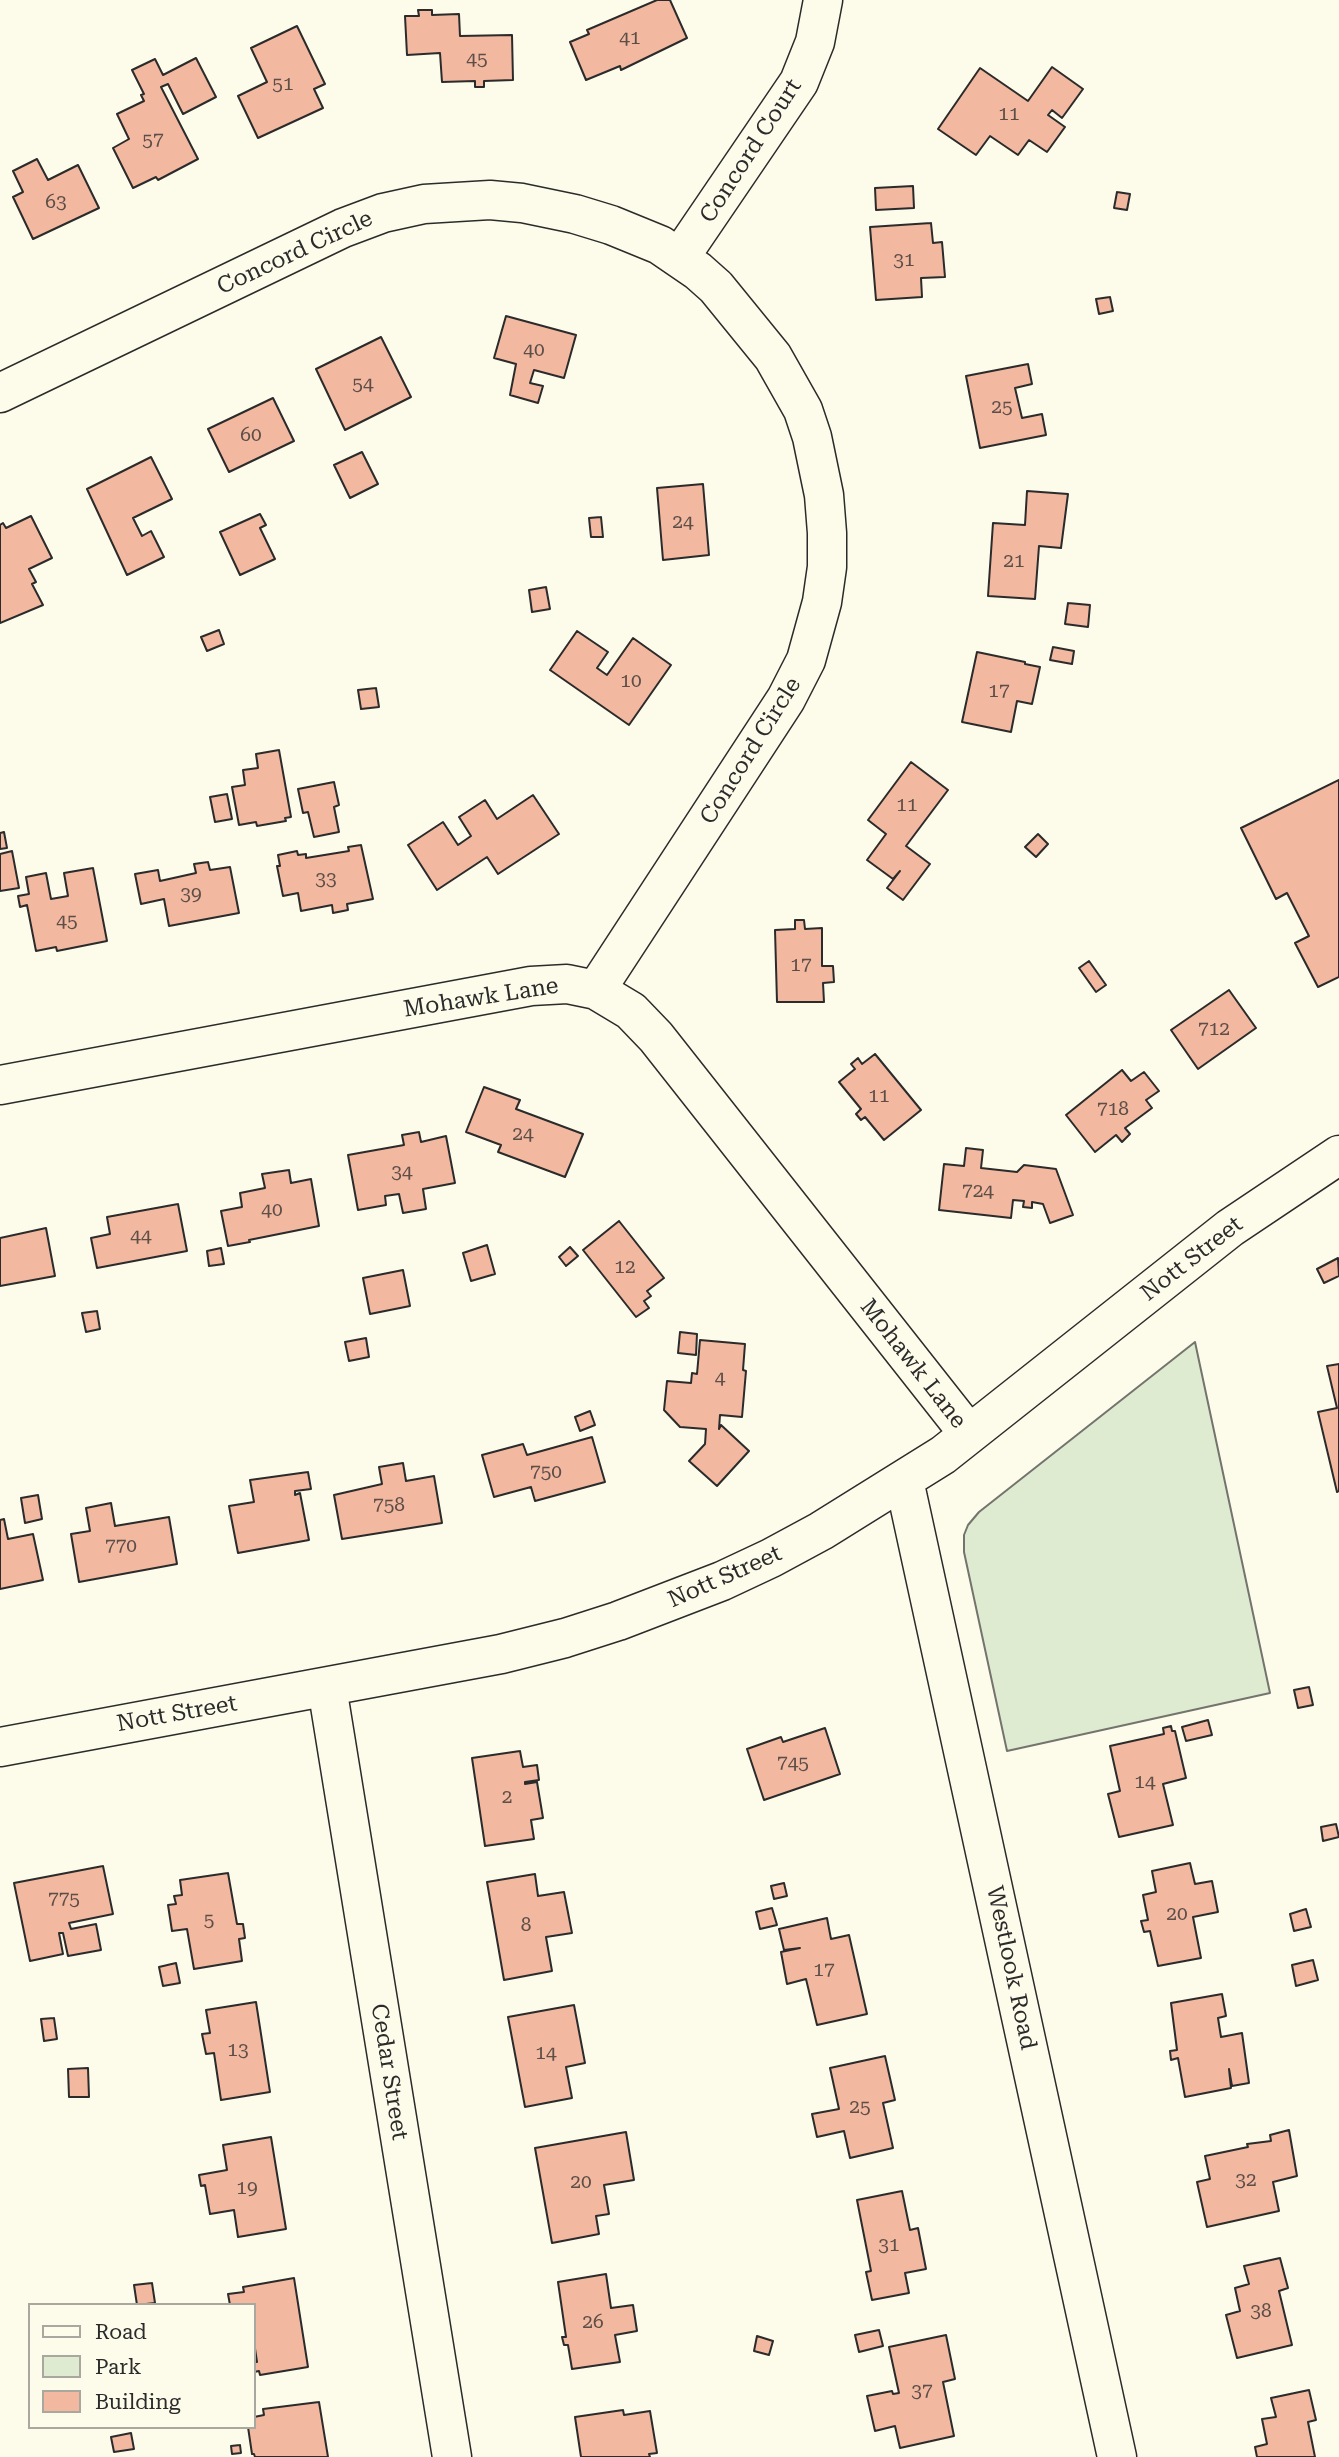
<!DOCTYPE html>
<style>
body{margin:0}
#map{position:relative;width:1339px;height:2457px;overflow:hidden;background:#fdfbea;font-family:"Roboto Serif",serif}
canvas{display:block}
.legend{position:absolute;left:28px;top:2303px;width:228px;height:126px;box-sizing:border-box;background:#fdfbea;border:2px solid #a9a89e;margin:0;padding:9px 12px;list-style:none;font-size:21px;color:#2b2b2b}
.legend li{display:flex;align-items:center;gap:14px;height:35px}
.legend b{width:35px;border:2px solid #a9a89e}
</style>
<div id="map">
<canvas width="1339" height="2457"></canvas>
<ul class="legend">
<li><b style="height:9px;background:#fdfbea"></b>Road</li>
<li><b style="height:19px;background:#deebd1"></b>Park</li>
<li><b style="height:19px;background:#f2b8a0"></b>Building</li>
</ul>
</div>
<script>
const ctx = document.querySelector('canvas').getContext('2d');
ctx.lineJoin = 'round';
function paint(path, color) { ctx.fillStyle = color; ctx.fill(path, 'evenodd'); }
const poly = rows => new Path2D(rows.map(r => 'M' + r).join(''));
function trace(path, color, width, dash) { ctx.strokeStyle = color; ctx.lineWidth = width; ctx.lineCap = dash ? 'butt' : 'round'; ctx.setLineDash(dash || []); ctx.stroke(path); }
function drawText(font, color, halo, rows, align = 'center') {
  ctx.font = font + ' "Roboto Serif",serif'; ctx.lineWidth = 5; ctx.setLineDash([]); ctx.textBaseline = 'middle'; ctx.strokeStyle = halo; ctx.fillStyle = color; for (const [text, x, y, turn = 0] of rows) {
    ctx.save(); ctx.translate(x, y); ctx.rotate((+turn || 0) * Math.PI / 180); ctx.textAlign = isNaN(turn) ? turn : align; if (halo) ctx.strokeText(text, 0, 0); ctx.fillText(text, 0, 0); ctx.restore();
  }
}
const green = poly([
 [1195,1342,1270,1693,1007,1751,964,1552,964,1535,968,1525,979,1512,1195,1342]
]);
paint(green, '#deebd1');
trace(green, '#74746e', 2);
const building = poly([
 [657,0,670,0,687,38,621,70,620,66,586,80,570,42,589,34,587,30,657,0],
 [418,10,432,10,432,15,459,14,460,36,512,35,513,80,484,81,484,87,475,87,475,81,442,82,440,53,407,55,405,16,419,16,418,10],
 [297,26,325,84,314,89,323,108,258,138,238,96,267,82,251,48,297,26],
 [196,58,216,97,183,114,168,84,161,87,198,159,158,180,156,177,133,188,113,148,129,139,117,114,144,101,141,95,144,94,132,70,155,59,163,75,196,58],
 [1052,67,1083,89,1062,118,1052,110,1048,115,1065,127,1047,152,1029,140,1018,155,990,136,976,155,938,129,980,68,1028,101,1052,67],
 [37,159,48,180,78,165,99,208,33,239,13,197,23,192,13,171,37,159],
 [913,186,914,208,876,210,875,188,913,186],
 [1117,192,1130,194,1127,210,1114,208,1117,192],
 [931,223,933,243,942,242,945,277,921,278,922,297,876,300,870,227,931,223],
 [1110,297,1113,311,1099,314,1096,299,1110,297],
 [506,316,576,335,564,378,534,370,530,383,543,386,538,403,510,395,516,364,494,358,506,316],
 [381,337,411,397,345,430,316,369,381,337],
 [1028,364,1032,384,1015,388,1022,418,1042,414,1046,435,980,448,966,376,1028,364],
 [273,398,294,441,229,472,208,429,273,398],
 [362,452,378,484,350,498,334,465,362,452],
 [151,457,172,499,133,518,142,536,151,531,164,557,127,575,87,489,151,457],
 [703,484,709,555,663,560,657,488,703,484],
 [1027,491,1068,494,1061,548,1039,546,1035,599,988,596,993,523,1025,525,1027,491],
 [260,514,266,525,260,528,275,559,240,575,220,532,260,514],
 [31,516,52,558,29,569,36,582,32,584,43,605,0,623,0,525,3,523,6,528,31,516],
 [601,517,603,537,591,537,589,518,601,517],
 [546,587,550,609,532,612,529,590,546,587],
 [1068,603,1090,605,1088,627,1065,624,1068,603],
 [219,630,224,644,207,651,201,637,219,630],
 [577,631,608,652,597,668,607,675,633,638,671,665,629,725,550,670,577,631],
 [1053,647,1074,651,1072,664,1050,660,1053,647],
 [977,652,1025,662,1025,664,1040,667,1032,704,1017,701,1011,732,962,722,977,652],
 [376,688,379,707,361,709,358,690,376,688],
 [279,750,291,817,285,818,286,821,257,826,256,822,239,825,232,787,245,785,243,770,258,768,256,754,279,750],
 [911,762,948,790,906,846,930,864,903,900,887,888,900,871,893,879,867,860,886,834,868,820,911,762],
 [1339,780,1339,977,1318,987,1295,943,1309,936,1287,893,1276,899,1241,828,1339,780],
 [334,782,339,805,334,807,339,832,314,837,308,812,303,813,298,789,334,782],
 [227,794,232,819,215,822,210,797,227,794],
 [533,795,559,834,498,874,487,857,437,890,408,845,443,822,458,845,471,836,459,817,485,800,497,819,533,795],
 [4,832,7,848,0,849,0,833,4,832],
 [1038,834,1048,844,1036,857,1025,847,1038,834],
 [361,845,373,899,347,904,348,910,333,913,332,905,301,911,298,893,283,896,277,866,280,866,278,855,297,851,298,855,306,854,306,858,349,851,348,847,361,845],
 [12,851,19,888,0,891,0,854,12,851],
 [208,862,210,870,230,867,239,913,169,926,164,899,141,904,135,874,158,870,160,881,196,873,194,864,208,862],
 [93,868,107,941,57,951,56,947,36,951,27,905,20,907,18,896,29,894,26,877,46,873,51,899,68,896,64,873,93,868],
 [795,920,804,920,805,929,822,928,822,966,833,966,834,982,823,983,824,1002,777,1002,775,930,795,929,795,920],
 [1089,961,1106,985,1096,992,1079,968,1089,961],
 [1229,990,1256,1028,1198,1069,1171,1030,1229,990],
 [875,1054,921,1110,884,1140,865,1117,861,1120,856,1114,861,1109,839,1082,855,1069,851,1064,858,1058,862,1064,875,1054],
 [1122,1070,1131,1081,1144,1072,1159,1091,1146,1100,1152,1108,1125,1128,1130,1134,1122,1142,1116,1135,1095,1152,1066,1115,1122,1070],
 [484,1087,520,1100,516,1109,583,1134,565,1177,498,1152,501,1145,466,1132,484,1087],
 [419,1132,421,1142,446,1136,455,1183,423,1189,426,1209,403,1213,399,1194,385,1196,386,1205,358,1210,348,1155,404,1145,402,1135,419,1132],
 [966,1148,983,1150,981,1168,1017,1172,1024,1165,1056,1169,1073,1215,1050,1223,1043,1204,1032,1202,1032,1208,1023,1207,1024,1201,1013,1200,1011,1218,939,1210,944,1164,964,1166,966,1148],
 [289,1170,291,1183,311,1179,319,1226,249,1240,250,1242,228,1246,221,1211,242,1207,240,1193,265,1188,262,1174,289,1170],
 [178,1204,187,1251,97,1268,91,1238,110,1234,107,1217,178,1204],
 [619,1221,664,1278,647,1291,651,1296,644,1301,649,1308,636,1317,583,1250,619,1221],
 [46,1228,55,1276,0,1286,0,1238,46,1228],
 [487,1245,495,1274,471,1281,463,1253,487,1245],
 [570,1247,578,1256,566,1266,559,1257,570,1247],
 [221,1248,224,1264,209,1266,207,1251,221,1248],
 [1338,1258,1339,1276,1324,1283,1317,1269,1338,1258],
 [403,1270,410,1306,370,1314,363,1278,403,1270],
 [97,1311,100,1329,86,1332,82,1313,97,1311],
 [680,1332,697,1334,696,1355,678,1353,680,1332],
 [366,1338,369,1357,349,1361,345,1342,366,1338],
 [700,1340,745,1344,743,1370,746,1371,742,1417,720,1415,719,1429,721,1425,749,1451,717,1486,689,1461,705,1444,706,1429,680,1427,664,1410,667,1381,691,1383,692,1373,697,1374,700,1340],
 [1339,1364,1339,1491,1337,1492,1318,1412,1337,1408,1327,1366,1339,1364],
 [590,1411,595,1425,580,1431,575,1417,590,1411],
 [592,1437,605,1482,535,1501,531,1487,494,1497,482,1455,523,1444,527,1455,592,1437],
 [403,1463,406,1481,434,1476,442,1523,342,1539,334,1495,382,1484,379,1467,403,1463],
 [308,1472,311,1489,295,1491,295,1495,300,1493,309,1540,238,1553,229,1506,254,1502,250,1480,308,1472],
 [38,1495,42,1519,25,1523,21,1498,38,1495],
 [111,1503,115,1526,169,1517,177,1564,79,1582,71,1534,90,1531,86,1508,111,1503],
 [4,1519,8,1539,33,1534,43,1580,0,1589,0,1520,4,1519],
 [1309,1687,1313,1705,1298,1708,1294,1690,1309,1687],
 [1208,1720,1212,1735,1186,1741,1182,1727,1208,1720],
 [1171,1726,1172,1731,1175,1731,1186,1778,1163,1784,1173,1825,1119,1837,1108,1794,1120,1791,1110,1746,1164,1734,1163,1728,1171,1726],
 [825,1728,840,1774,764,1800,747,1749,781,1737,783,1742,825,1728],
 [520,1751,523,1767,537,1765,539,1780,525,1782,525,1784,537,1782,543,1818,531,1820,534,1839,485,1846,472,1758,520,1751],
 [1336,1824,1339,1837,1323,1841,1321,1827,1336,1824],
 [1190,1863,1195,1884,1212,1881,1218,1912,1193,1917,1201,1958,1158,1966,1150,1931,1144,1932,1141,1921,1148,1920,1143,1895,1156,1892,1152,1871,1190,1863],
 [103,1866,113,1914,69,1923,71,1929,96,1924,101,1950,68,1956,63,1933,59,1933,63,1954,30,1961,14,1883,103,1866],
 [228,1873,237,1924,243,1924,245,1938,239,1939,242,1961,194,1969,187,1929,172,1931,168,1905,176,1904,174,1896,182,1895,180,1880,228,1873],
 [535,1874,538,1896,564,1892,572,1933,546,1937,552,1971,504,1980,487,1882,535,1874],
 [784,1883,787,1896,774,1899,771,1886,784,1883],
 [772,1908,777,1925,760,1929,756,1912,772,1908],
 [1306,1909,1311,1927,1294,1931,1290,1914,1306,1909],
 [827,1918,831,1939,849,1935,867,2014,817,2025,806,1979,787,1984,781,1952,800,1948,784,1950,779,1929,827,1918],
 [1313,1960,1318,1980,1296,1986,1292,1965,1313,1960],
 [176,1963,180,1983,163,1986,159,1967,176,1963],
 [1222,1994,1226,2016,1218,2018,1221,2037,1242,2033,1249,2083,1232,2086,1229,2069,1231,2088,1185,2097,1178,2058,1171,2060,1170,2051,1177,2050,1171,2003,1222,1994],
 [256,2002,270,2092,221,2100,214,2053,206,2054,202,2034,210,2033,206,2010,256,2002],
 [574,2005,585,2063,566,2067,572,2098,525,2107,508,2017,574,2005],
 [54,2018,57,2039,44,2041,41,2019,54,2018],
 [885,2056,895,2100,883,2103,893,2148,850,2158,844,2131,817,2137,812,2114,839,2109,830,2068,885,2056],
 [88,2068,89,2097,69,2097,68,2069,88,2068],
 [1289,2130,1297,2176,1273,2182,1279,2211,1207,2227,1197,2182,1210,2179,1205,2156,1248,2147,1247,2144,1271,2141,1270,2135,1289,2130],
 [626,2132,634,2180,604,2185,609,2214,596,2216,599,2234,552,2243,535,2148,626,2132],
 [271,2137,286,2229,238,2237,234,2210,210,2214,205,2185,201,2186,199,2175,227,2170,223,2145,271,2137],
 [902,2191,910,2230,918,2228,926,2269,905,2273,909,2293,872,2300,866,2272,871,2271,857,2200,902,2191],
 [1280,2258,1288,2288,1279,2291,1292,2345,1237,2358,1226,2315,1240,2311,1235,2288,1249,2284,1244,2266,1280,2258],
 [606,2274,611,2308,633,2305,637,2331,615,2335,620,2362,572,2369,568,2345,564,2345,562,2337,566,2337,558,2282,606,2274],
 [294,2278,308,2367,260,2375,259,2371,254,2372,254,2362,257,2362,254,2342,254,2305,230,2305,228,2294,244,2292,243,2287,294,2278],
 [152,2283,155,2303,137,2305,134,2285,152,2283],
 [879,2330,883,2346,859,2352,855,2335,879,2330],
 [946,2335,955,2379,943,2382,954,2436,900,2448,895,2426,875,2431,867,2396,892,2391,893,2394,899,2393,889,2347,946,2335],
 [757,2336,773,2341,769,2355,754,2351,757,2336],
 [1309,2390,1316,2420,1308,2422,1315,2457,1257,2457,1255,2447,1267,2444,1262,2419,1276,2417,1271,2398,1309,2390],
 [319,2402,328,2457,255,2457,254,2454,252,2454,248,2427,254,2427,254,2417,264,2415,263,2409,319,2402],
 [623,2410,624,2415,650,2411,657,2453,649,2454,650,2457,581,2457,575,2417,623,2410],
 [131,2433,134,2449,114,2452,111,2437,131,2433],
 [240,2445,241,2453,232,2454,231,2446,240,2445]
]);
paint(building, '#f2b8a0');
trace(building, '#2b2b2b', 2);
const minor = poly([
 [680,257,799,82,815,42,823,0],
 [0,393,343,228,383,213,424,204,490,200,522,203,575,214,611,225,660,245,698,271,716,287,773,357,803,410,812,437,824,495,827,533,827,567,822,602,806,660,786,699,596,990],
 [0,1085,531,986,567,984,596,990,631,1011,656,1037,969,1434],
 [904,1480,1117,2457],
 [327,1687,452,2457],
 [0,1747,501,1654,565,1638,618,1621,722,1581,771,1558,821,1531,943,1455,1230,1228,1339,1155]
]);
trace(minor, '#2b2b2b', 41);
trace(minor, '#fdfbea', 38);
drawText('19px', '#5d4e48', null, [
 ["41",630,38],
 ["45",477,59],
 ["51",283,84],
 ["11",1009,114],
 ["57",153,140],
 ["63",56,202],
 ["31",904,260],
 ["40",534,350],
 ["54",363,384],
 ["25",1002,407],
 ["60",251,435],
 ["24",683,522],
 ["21",1014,561],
 ["10",631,681],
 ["17",999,691],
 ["11",907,805],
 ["33",326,879],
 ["39",191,894],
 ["45",67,921],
 ["17",801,965],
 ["712",1214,1029],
 ["11",879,1096],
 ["718",1113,1109],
 ["24",523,1134],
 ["34",402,1172],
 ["724",978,1191],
 ["40",272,1210],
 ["44",141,1236],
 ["12",625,1267],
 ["4",720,1378],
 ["750",546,1472],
 ["758",389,1505],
 ["770",121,1546],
 ["745",793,1763],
 ["14",1145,1782],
 ["2",507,1797],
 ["775",64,1899],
 ["20",1177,1914],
 ["5",209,1920],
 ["8",526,1925],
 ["17",824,1970],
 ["13",238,2050],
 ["14",546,2053],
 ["25",860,2107],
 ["32",1246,2180],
 ["20",581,2182],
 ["19",247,2188],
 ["31",889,2245],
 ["38",1261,2311],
 ["26",593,2322],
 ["37",922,2391]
]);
drawText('23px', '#2b2b2b', '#fdfbea', [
 ["Concord Court",751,151,-57],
 ["Concord Circle",295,253,-25],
 ["Concord Circle",751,751,-58],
 ["Mohawk Lane",481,998,-9],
 ["Nott Street",1192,1259,-38],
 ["Mohawk Lane",913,1364,52],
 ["Nott Street",725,1577,-24],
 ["Nott Street",177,1714,-10],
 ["Westlook Road",1011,1968,78],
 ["Cedar Street",389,2072,81]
]);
</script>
